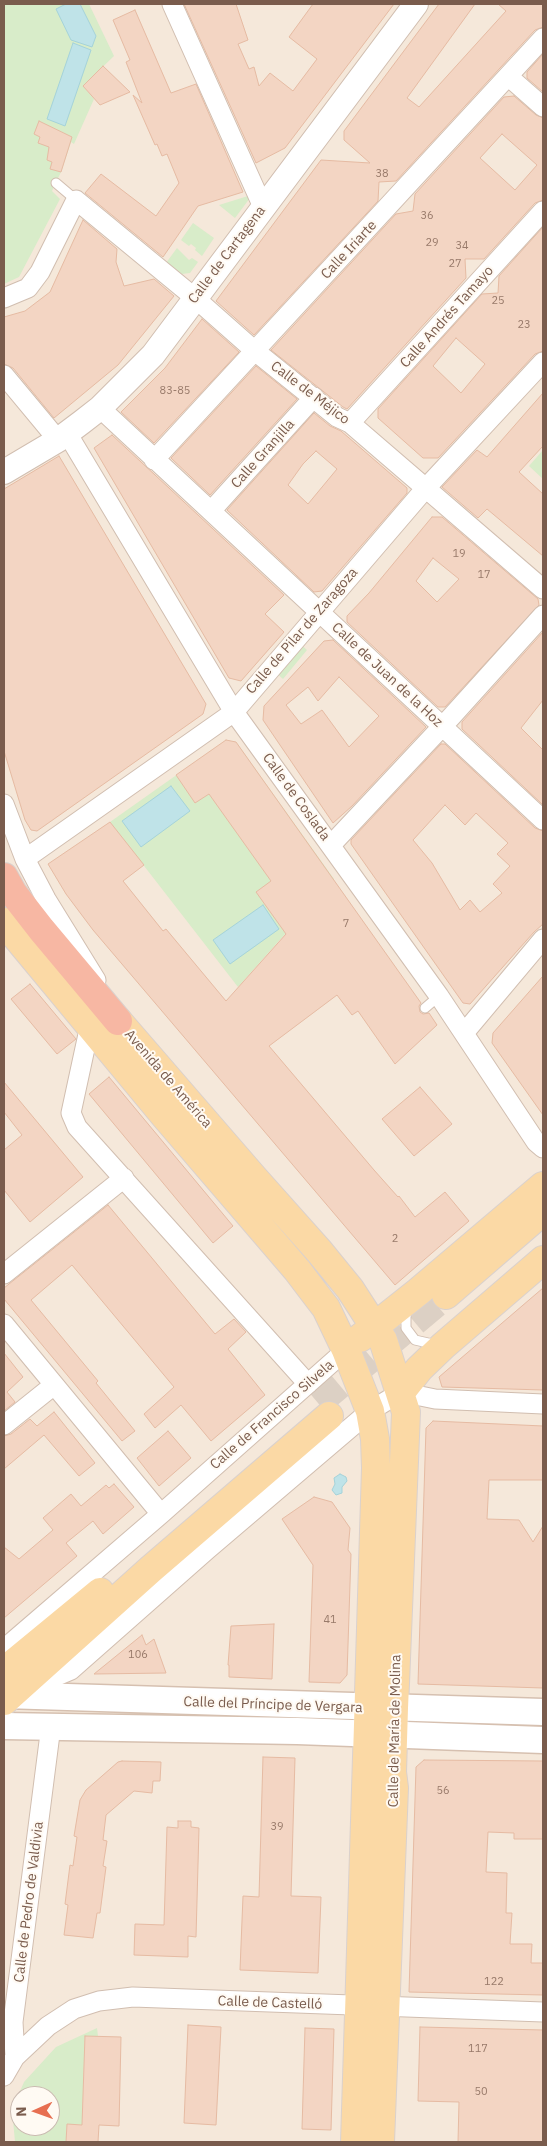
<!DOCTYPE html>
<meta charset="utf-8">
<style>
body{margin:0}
#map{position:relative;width:547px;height:2146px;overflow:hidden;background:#fdf6ec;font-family:"IBM Plex Sans",sans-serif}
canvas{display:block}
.frame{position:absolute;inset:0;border:5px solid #7a5c4d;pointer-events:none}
.north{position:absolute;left:10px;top:2086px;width:50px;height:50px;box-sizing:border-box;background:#fffaf3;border:1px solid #cabbb1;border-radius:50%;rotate:268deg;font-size:14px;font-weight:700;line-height:20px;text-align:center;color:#7a5c4d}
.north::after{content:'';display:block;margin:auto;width:18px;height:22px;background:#e76f51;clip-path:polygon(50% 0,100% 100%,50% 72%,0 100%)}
</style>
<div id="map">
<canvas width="547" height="2146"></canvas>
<div class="frame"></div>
<div class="north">N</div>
</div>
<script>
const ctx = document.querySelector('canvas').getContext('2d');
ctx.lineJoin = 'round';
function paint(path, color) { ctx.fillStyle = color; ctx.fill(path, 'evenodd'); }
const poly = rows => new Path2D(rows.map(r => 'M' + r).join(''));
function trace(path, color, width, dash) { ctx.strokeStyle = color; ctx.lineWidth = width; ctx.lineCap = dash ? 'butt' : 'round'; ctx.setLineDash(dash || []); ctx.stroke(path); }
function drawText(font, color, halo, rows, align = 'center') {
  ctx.font = font + ' "IBM Plex Sans",sans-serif'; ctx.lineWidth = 4; ctx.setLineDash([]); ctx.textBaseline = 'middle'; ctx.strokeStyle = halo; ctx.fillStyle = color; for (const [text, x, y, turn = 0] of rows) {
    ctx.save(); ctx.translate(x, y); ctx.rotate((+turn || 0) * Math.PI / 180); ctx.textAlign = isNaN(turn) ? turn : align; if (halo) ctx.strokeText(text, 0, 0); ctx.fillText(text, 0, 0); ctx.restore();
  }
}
paint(poly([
 [4,4,543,4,543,2142,4,2142],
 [20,2096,50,2096,50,2126,20,2126]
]), '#f5e8da');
paint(poly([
 [4,4,89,4,114,56,83,86,94,99,74,144,71,142,61,172,52,191,60,199,19,277,4,284],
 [248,196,250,198,235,218,219,205],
 [193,223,214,238,202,256,195,250,196,248,191,244,189,246,181,240],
 [177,248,189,260,192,258,198,262,190,273,182,274,166,263],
 [543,450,543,479,529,466],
 [297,641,307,650,283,679,272,669],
 [226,740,236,742,334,879,238,987,110,822],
 [97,2028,98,2036,85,2036,82,2125,67,2124,66,2142,15,2142,13,2120,15,2103,24,2082,56,2047],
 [20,2096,50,2096,50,2126,20,2126]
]), '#d8ecc9');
const water = poly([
 [66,4,80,4,96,36,92,47,71,40,56,9,66,4],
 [73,43,91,50,65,126,47,119,73,43],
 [171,786,190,811,141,847,122,821,171,786],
 [263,905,279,929,230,964,213,940,263,905],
 [340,1474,346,1477,347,1481,342,1487,342,1493,336,1495,332,1490,335,1484,334,1478,340,1474]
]);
paint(water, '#bfe3e8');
trace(water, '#a5d3da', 1);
const building = poly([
 [184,4,236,4,248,40,238,44,249,69,254,67,259,86,270,73,293,91,317,59,289,37,313,4,394,4,285,148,256,163,184,4],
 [439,4,475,4,407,98,419,107,506,11,498,4,543,4,543,27,535,30,396,181,379,182,378,201,254,335,216,301,321,160,370,163,344,140,344,131,439,4],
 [135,10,171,93,196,84,243,192,198,206,163,257,85,193,101,174,156,216,179,183,167,154,162,156,157,144,155,145,133,95,142,103,126,62,130,60,113,20,135,10],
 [543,54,543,92,527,78,527,72,543,54],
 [103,66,130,92,100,105,83,86,103,66],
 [514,96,536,115,543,118,543,200,535,203,484,259,465,259,466,278,347,409,343,407,271,350,396,214,413,211,415,194,504,97,514,96],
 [502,134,537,165,515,190,480,158,502,134],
 [39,121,72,137,61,172,50,169,52,162,47,160,49,147,38,143,40,137,34,134,39,121],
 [83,220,117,249,116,262,124,286,154,279,174,296,118,365,54,418,13,368,4,364,4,317,25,311,50,292,83,220],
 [543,227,543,351,535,354,438,458,423,458,378,418,378,409,482,294,498,293,499,276,543,227],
 [456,338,485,364,461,393,433,366,456,338],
 [202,319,239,352,154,443,121,412,165,368,202,319],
 [256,366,297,399,210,495,171,458,256,366],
 [543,393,543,446,519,472,543,494,543,556,487,509,478,518,442,487,477,450,487,457,543,393],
 [314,413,330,426,341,431,407,488,407,493,322,591,314,592,227,510,314,413],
 [316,451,337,469,308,504,288,485,303,464,316,451],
 [112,435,284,595,265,614,284,632,241,681,229,678,94,448,112,435],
 [59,456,206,704,203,714,37,831,31,830,25,820,4,751,4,489,59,456],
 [432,517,442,517,538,599,539,605,445,707,438,707,347,622,347,616,369,593,432,517],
 [433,558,459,579,437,602,416,581,433,558],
 [543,632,543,700,521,728,543,750,543,805,462,729,462,722,543,632],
 [333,640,426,727,352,806,333,823,263,720,264,706,324,641,333,640],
 [339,677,379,716,349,747,322,710,301,724,286,705,308,687,318,701,339,677],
 [226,740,236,742,421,1003,419,1006,420,1012,423,1014,429,1013,437,1025,395,1064,358,1011,352,1015,337,995,269,1046,374,1170,398,1197,399,1196,415,1217,445,1192,469,1221,395,1285,93,930,66,894,48,864,110,822,144,865,123,881,163,931,166,929,226,1001,286,934,256,892,271,881,209,794,195,803,176,775,226,740],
 [441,744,445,744,535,828,543,831,543,924,534,932,470,1004,463,1003,351,844,351,840,441,744],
 [445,805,465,825,476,813,508,843,497,854,510,866,493,884,502,893,480,912,470,900,460,910,432,863,413,840,445,805],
 [543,976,543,1115,492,1043,493,1033,543,976],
 [30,984,76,1039,57,1054,11,999,30,984],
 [109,1077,233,1226,213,1243,89,1094,109,1077],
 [4,1082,83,1177,30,1222,4,1190,4,1150,22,1135,4,1112,4,1082],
 [420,1087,452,1124,414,1156,382,1119,420,1087],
 [108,1205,215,1334,234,1319,246,1332,228,1349,265,1395,211,1441,181,1405,155,1428,144,1414,174,1387,72,1265,31,1300,98,1381,96,1383,135,1431,122,1441,4,1299,4,1288,108,1205],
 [543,1288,543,1390,442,1387,439,1377,543,1288],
 [4,1353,23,1377,7,1392,15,1402,4,1411,4,1353],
 [54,1412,95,1463,79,1476,44,1435,4,1469,4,1436,11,1434,30,1419,37,1426,54,1412],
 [433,1421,543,1426,543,1480,489,1480,487,1519,519,1520,533,1542,543,1526,543,1688,418,1684,426,1428,433,1421],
 [168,1431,191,1458,159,1486,137,1458,168,1431],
 [114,1484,134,1507,103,1534,93,1521,66,1543,77,1556,4,1618,4,1547,19,1559,53,1530,43,1518,71,1494,81,1506,106,1485,109,1488,114,1484],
 [314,1497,332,1502,350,1528,348,1550,351,1554,347,1675,340,1683,309,1682,313,1565,282,1519,314,1497],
 [274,1624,272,1679,229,1677,229,1665,228,1665,231,1626,274,1624],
 [142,1635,146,1645,154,1639,166,1673,94,1674,142,1635],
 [263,1757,295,1758,291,1896,321,1897,318,1973,240,1970,243,1896,259,1897,263,1757],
 [424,1760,543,1761,543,1839,514,1839,514,1833,488,1832,486,1872,507,1873,506,1913,512,1913,510,1944,532,1944,531,1963,543,1963,543,1995,409,1992,416,1767,424,1760],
 [122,1761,161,1762,160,1781,153,1781,152,1793,134,1791,106,1815,103,1840,107,1841,103,1866,106,1867,100,1913,97,1913,93,1938,64,1935,68,1905,65,1904,70,1865,73,1866,77,1837,74,1836,80,1800,86,1790,118,1762,122,1761],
 [178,1821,191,1821,191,1827,199,1828,196,1937,188,1936,188,1957,134,1955,135,1924,164,1925,167,1827,178,1828,178,1821],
 [188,2025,221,2027,216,2125,184,2123,188,2025],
 [420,2027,543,2030,543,2142,458,2142,459,2102,418,2101,420,2027],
 [305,2028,334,2029,331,2130,302,2129,305,2028],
 [85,2036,121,2037,119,2126,99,2125,98,2142,66,2142,67,2124,82,2125,85,2036]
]);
paint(building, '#f3d5c3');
trace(building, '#e6bba3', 1);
trace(poly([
 [318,1403,446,1295]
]), '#dcd0c4', 28, [28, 14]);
const service = poly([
 [56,183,76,200],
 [425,1008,439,996],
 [406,1309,406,1328,415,1340,437,1345]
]);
const minor = poly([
 [172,4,263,207],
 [509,77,543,107],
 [4,298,28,288,40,272,76,200,195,298,255,351,337,417,350,423,543,589],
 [4,375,58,440],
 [100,408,543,820],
 [350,423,543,211],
 [67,433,234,712,439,996,536,1142,543,1148],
 [154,460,543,38],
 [211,511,314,397],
 [4,804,25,859,46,899,96,980],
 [331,845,452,716,543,615],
 [25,859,234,712,425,489,543,362],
 [90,1025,71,1113,77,1127,308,1384],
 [465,1032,543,939],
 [4,1274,124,1178],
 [4,1324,161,1514],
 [4,1425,54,1385],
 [4,1649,161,1514,346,1350],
 [26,1689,71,1670,207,1550,370,1411,401,1392,435,1399,543,1404],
 [15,2057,48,2026,74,2009,99,2001,133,1997,543,2012],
 [4,2076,15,2057,13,2022,51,1726]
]);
const tertiary = poly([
 [4,472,58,440,82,422,100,408,153,355,416,4]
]);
const secondary = poly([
 [4,1695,543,1712],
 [4,1726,297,1731,543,1740]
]);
const primary = poly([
 [4,922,164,1115,297,1270,319,1299,326,1308,346,1350,370,1411,375,1439,376,1468,355,2142],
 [118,1021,253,1177,319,1251,350,1289,383,1340,406,1412,394,1708,392,1772,394,1788,380,2142],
 [446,1295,543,1211],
 [360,1338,418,1292,543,1186],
 [401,1392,419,1369,443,1346,543,1260],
 [4,1671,100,1592],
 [4,1701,151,1569,329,1416]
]);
const motorway = poly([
 [4,877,13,893,41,929,118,1021]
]);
trace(service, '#d1beb0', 11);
trace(minor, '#d1beb0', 21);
trace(tertiary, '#d1beb0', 26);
trace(secondary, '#d6c0b0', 29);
trace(primary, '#dad1cd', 30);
trace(motorway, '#dad1cd', 30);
trace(service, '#fff', 9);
trace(minor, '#fff', 19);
trace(tertiary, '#fff', 24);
trace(secondary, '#fff', 26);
trace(primary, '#fbd9a5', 28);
trace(motorway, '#f7b7a3', 28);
drawText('11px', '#987a6a', null, [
 ["38",382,174],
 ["36",427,216],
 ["29",432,243],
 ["34",462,246],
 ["27",455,264],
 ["25",498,301],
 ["23",524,325],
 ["83-85",175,391],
 ["19",459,554],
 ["17",484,575],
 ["7",346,924],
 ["2",395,1239],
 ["41",330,1620],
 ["106",138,1655],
 ["56",443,1791],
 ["39",277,1827],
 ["122",494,1982],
 ["117",478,2049],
 ["50",481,2092]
]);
drawText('14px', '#7a5c4d', '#fffaf3', [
 ["Calle Iriarte",349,250,-47],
 ["Calle de Cartagena",227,255,-53],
 ["Calle Andrés Tamayo",447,317,-48],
 ["Calle de Méjico",310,393,37],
 ["Calle Granjilla",263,454,-48],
 ["Calle de Pilar de Zaragoza",302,631,-49],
 ["Calle de Juan de la Hoz",387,675,43],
 ["Calle de Coslada",296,797,54],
 ["Avenida de América",168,1079,49],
 ["Calle de Francisco Silvela",272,1415,-41],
 ["Calle del Príncipe de Vergara",273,1705,2],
 ["Calle de María de Molina",395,1731,-89],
 ["Calle de Pedro de Valdivia",29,1902,-83],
 ["Calle de Castelló",270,2003,2]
]);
</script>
